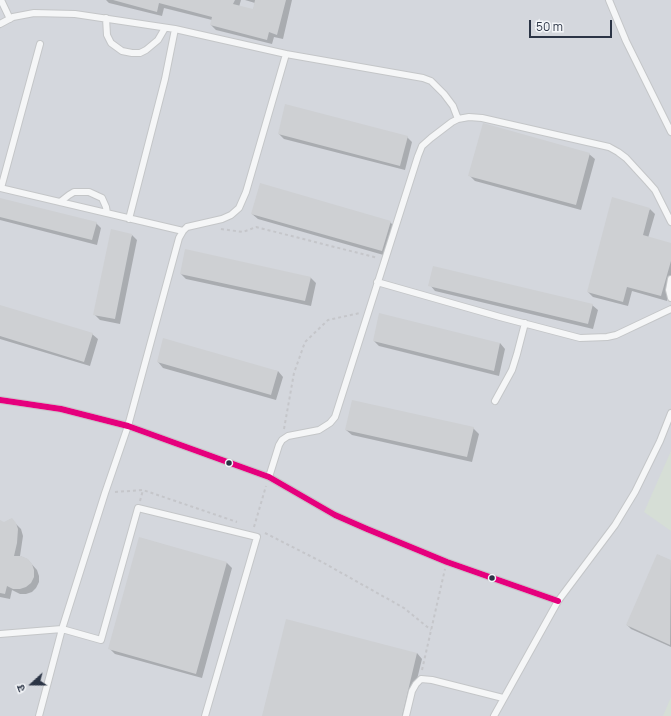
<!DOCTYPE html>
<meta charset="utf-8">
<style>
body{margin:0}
#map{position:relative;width:671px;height:716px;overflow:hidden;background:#e6e8ea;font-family:Manrope,"Noto Sans Devanagari",sans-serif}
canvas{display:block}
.north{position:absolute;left:12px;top:664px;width:40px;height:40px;-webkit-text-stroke:3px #f4f6f9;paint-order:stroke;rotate:249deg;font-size:11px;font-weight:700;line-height:16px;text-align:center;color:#2b3445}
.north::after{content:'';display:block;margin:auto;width:14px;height:18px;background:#2b3445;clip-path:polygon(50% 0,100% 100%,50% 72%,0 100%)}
.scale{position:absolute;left:529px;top:20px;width:83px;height:18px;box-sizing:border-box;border:2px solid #2b3445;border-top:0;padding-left:5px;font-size:12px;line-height:14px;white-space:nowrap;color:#2b3445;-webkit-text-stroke:3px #f4f6f9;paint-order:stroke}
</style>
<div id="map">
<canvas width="671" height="716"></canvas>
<div class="north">उ</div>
<div class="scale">50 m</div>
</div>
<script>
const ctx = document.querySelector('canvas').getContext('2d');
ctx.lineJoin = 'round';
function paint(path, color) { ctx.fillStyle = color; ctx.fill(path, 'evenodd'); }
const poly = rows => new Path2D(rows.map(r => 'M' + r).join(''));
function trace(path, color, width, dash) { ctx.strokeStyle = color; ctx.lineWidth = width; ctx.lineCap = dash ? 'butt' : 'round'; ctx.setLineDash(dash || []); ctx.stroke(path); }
paint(poly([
 [0,0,671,0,671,716,0,716]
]), '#d4d7dd');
paint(poly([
 [671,451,671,531,644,512],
 [671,697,671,716,663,716]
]), '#d6ded6');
paint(poly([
 [106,0,241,0,239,7,253,11,255,3,245,0,292,0,283,39,274,37,272,44,216,30,211,25,212,20,164,8,162,16,109,3],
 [279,134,407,137,412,142,405,170,284,139],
 [589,154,595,159,581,210,475,181,470,176],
 [0,199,96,223,101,228,97,245,0,220],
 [650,209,655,214,648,238,671,244,671,285,667,301,632,291,628,306,593,297,588,292],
 [252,214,390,222,395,227,387,256,258,219],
 [132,235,137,240,120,324,100,320,94,314],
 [181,274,310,277,316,283,311,306,186,279],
 [430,285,592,305,598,310,593,329,435,291],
 [0,306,92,334,98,339,90,366,0,339],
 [374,341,500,343,505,349,499,376,379,346],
 [158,362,278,371,283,377,276,400,163,368],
 [473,428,479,434,472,462,352,435,346,430],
 [11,519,21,529,23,536,20,556,27,559,37,570,39,576,39,582,36,588,32,592,26,594,20,594,12,590,10,599,0,597,0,521,4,523],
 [140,538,227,563,232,568,202,678,115,654,110,649],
 [658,555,671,561,671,647,631,629,627,625],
 [417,653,422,659,408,716,263,716]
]), '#0003');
paint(poly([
 [113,0,235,0,233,4,253,9,255,0,286,0,277,35,269,32,267,40,210,25,212,17,159,3,157,12],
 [285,104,408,136,400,166,278,134],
 [483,123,590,153,576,205,468,176],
 [260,183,391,221,382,251,251,214],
 [612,197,650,208,643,235,671,243,671,261,661,296,627,287,623,302,587,292],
 [0,198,97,222,92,240,0,217],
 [111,229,132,234,115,319,93,315],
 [185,249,311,277,305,301,180,274],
 [433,266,593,304,588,324,428,286],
 [0,305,93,333,84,362,0,336],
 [379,313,500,343,494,371,373,341],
 [163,338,278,371,271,395,157,362],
 [352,400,474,427,467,457,345,430],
 [12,518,16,523,18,529,17,543,14,556,21,556,28,559,32,564,34,570,34,577,31,583,26,587,20,589,13,589,7,586,5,594,0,593,0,520,4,522],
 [139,537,227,562,196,674,108,649],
 [657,554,671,560,670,645,626,625],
 [286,619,417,653,402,716,262,716]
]), '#ced0d3');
const service = poly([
 [1,0,10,19],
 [609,0,626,41,671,132],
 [106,18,107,35,111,43,122,51,132,53,140,53,146,50,158,40,165,28],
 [0,24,13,17,34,13,75,14,175,29,286,54,423,78,431,81,444,94,453,106,458,119],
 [0,188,183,231],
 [1,188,40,44],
 [60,202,69,195,74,192,89,192,102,198,106,207,107,213],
 [129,219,165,79,175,29],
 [671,279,669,290,671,298],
 [377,282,500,317,580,338,607,337,616,335,671,309],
 [0,400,61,409,128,426,269,477,335,515,367,529,447,562,558,601],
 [495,401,512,370,517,354,525,323],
 [269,477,279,445,282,440,288,436,319,430,330,423,335,417,418,156,422,146,431,138,452,122,458,119,469,117,482,118,609,147,618,152,626,158,648,182,655,190,671,222],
 [0,634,62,629,101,640,138,508,257,537,205,716],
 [39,716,62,629,105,493,128,426,179,238,183,231,187,227,222,219,231,215,239,208,246,192,286,54],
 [406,716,412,691,416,684,421,679,432,680,503,698],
 [494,716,558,601,615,525,635,492,660,441,671,413]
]);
trace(service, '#c4c6c8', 8);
trace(poly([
 [221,229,243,232,256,227,378,258],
 [284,429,294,373,305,342,328,320,360,313],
 [115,492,143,490,237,522],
 [140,501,143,490],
 [254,527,266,486],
 [265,533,322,562,404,608,431,630],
 [422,670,445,569]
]), '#c5c6ca', 2, [3, 3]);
trace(service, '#f5f6f7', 6);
trace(poly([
 [0,400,61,409,128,426,269,477,335,515,367,529,447,562,558,601]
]), '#e5007d', 6);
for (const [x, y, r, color] of [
 [229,463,3.5,"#2b3445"],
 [492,578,3.5,"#2b3445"]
]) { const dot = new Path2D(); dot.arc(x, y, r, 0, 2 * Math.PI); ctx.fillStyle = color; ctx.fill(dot); trace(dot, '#f4f6f9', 1.5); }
</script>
